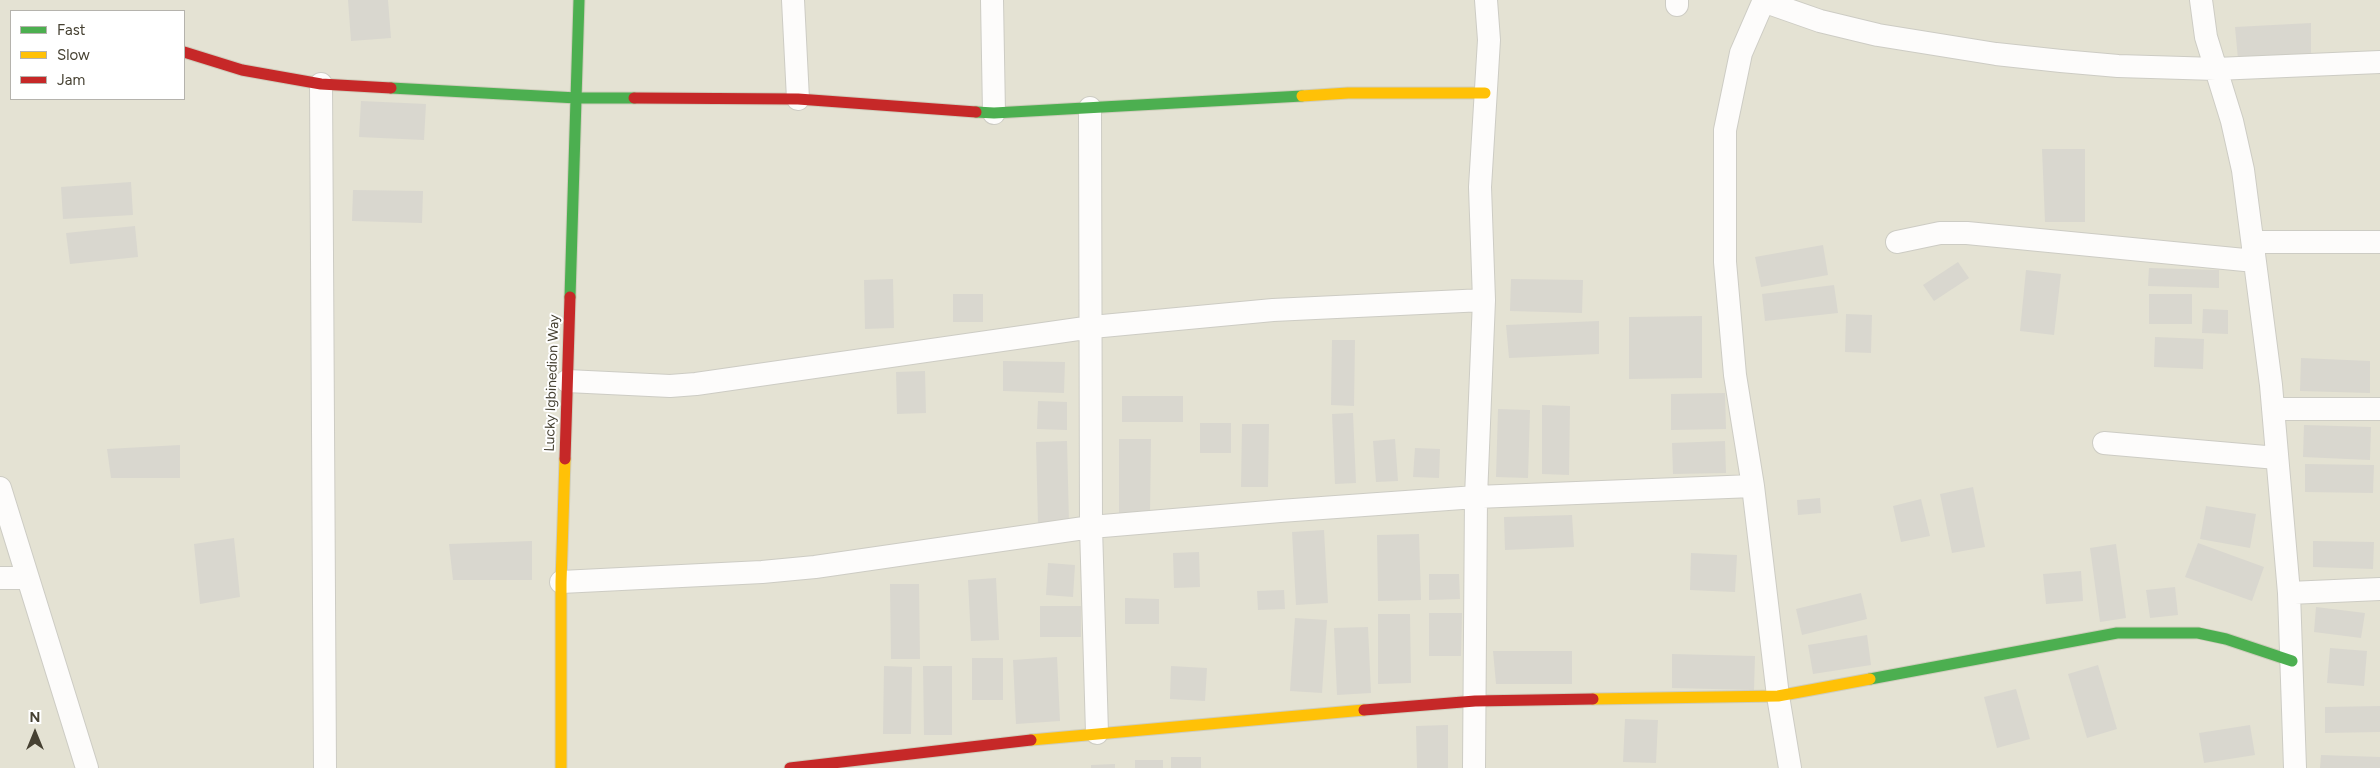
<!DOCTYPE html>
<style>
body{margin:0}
#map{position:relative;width:2380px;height:768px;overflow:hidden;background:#efeee6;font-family:Figtree,sans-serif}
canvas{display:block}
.legend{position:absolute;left:10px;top:10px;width:175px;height:90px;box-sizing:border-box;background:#fff;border:1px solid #b5b3ad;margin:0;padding:6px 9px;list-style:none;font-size:15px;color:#464132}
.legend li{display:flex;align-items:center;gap:10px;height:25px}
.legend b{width:25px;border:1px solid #b5b3ad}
.north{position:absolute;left:10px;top:708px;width:50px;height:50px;-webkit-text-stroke:4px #fff;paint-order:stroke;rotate:0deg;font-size:14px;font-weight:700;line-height:20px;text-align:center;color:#464132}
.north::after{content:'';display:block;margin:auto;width:18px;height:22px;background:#464132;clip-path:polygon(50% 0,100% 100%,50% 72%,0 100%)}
</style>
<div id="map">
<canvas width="2380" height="768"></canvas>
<ul class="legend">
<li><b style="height:6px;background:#4caf50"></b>Fast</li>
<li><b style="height:6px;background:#ffc107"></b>Slow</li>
<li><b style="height:6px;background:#c62828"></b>Jam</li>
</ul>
<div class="north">N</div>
</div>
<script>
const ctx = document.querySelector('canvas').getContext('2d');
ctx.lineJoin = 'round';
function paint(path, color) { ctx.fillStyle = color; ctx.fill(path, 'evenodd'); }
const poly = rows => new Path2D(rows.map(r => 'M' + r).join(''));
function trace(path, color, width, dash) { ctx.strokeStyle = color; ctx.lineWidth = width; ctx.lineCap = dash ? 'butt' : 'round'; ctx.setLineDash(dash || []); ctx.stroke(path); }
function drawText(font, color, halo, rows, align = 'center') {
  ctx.font = font + ' Figtree,sans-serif'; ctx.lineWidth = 4; ctx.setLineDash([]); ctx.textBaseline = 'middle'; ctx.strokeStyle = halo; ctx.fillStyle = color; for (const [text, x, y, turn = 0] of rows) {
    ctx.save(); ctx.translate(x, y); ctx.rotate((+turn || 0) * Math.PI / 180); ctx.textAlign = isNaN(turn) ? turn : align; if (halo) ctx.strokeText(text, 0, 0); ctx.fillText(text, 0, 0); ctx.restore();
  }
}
paint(poly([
 [0,0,2380,0,2380,768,0,768],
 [11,11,184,11,184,99,11,99]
]), '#e4e2d3');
paint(poly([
 [348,0,388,0,391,38,351,41],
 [2311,23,2311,56,2238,59,2235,27],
 [361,101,426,104,424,140,359,137],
 [2042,149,2085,149,2085,222,2045,222],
 [131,182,133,215,63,219,61,187],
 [353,190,423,191,422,223,352,221],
 [135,226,138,257,70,264,66,233],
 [1823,245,1828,275,1761,287,1755,257],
 [1958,262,1969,278,1934,301,1923,285],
 [2149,268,2219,270,2219,288,2148,286],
 [2026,270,2061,274,2054,335,2020,331],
 [893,279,894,328,865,329,864,280],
 [1511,279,1583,280,1582,313,1510,311],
 [1834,285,1838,313,1765,321,1762,294],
 [953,294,983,294,983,322,953,322],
 [2149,294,2192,294,2192,324,2149,324],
 [2203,309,2228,310,2228,334,2202,333],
 [1846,314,1872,315,1871,353,1845,352],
 [1702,316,1702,378,1629,379,1629,317],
 [1599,321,1599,354,1509,358,1506,325],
 [2155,337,2204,339,2203,369,2154,367],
 [1332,340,1355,340,1354,406,1331,405],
 [2301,358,2370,361,2370,393,2300,391],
 [1003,361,1065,362,1064,393,1003,391],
 [925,371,926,413,897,414,896,372],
 [1725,393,1726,429,1671,430,1671,394],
 [1122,396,1183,396,1183,422,1122,422],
 [1038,401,1067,402,1067,430,1037,429],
 [1542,405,1570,406,1569,475,1542,474],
 [1498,409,1530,410,1528,478,1496,477],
 [1353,413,1356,483,1335,484,1332,414],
 [1200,423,1231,423,1231,453,1200,453],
 [1242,424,1269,424,1268,487,1241,487],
 [2304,425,2371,427,2370,460,2303,457],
 [1119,439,1151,439,1150,514,1119,513],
 [1395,439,1398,481,1376,482,1373,441],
 [1067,441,1069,523,1038,524,1036,442],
 [1725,441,1726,473,1673,474,1672,443],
 [180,445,180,478,111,478,107,449],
 [1415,448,1440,449,1439,478,1413,477],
 [2305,464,2374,465,2373,493,2305,492],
 [1973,487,1985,547,1952,553,1940,494],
 [1820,498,1821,513,1798,515,1797,500],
 [1921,499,1930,536,1901,542,1893,506],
 [2206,506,2256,514,2250,548,2200,539],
 [1572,515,1574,547,1505,550,1504,517],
 [1324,530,1328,603,1296,605,1292,532],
 [1419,534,1421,600,1378,601,1377,535],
 [234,538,240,597,200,604,194,544],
 [532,541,532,580,453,580,449,544],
 [2313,541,2374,542,2373,569,2313,567],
 [2198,543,2264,567,2252,601,2185,577],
 [2116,544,2126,618,2100,622,2090,548],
 [1199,552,1200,587,1174,588,1173,553],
 [1691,553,1737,555,1735,592,1690,590],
 [1048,563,1075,565,1073,597,1046,595],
 [2081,571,2083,601,2046,604,2043,574],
 [1429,574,1459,574,1460,599,1429,600],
 [996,578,999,640,971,641,968,580],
 [890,584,919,584,920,659,891,659],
 [2175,587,2178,615,2150,618,2146,590],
 [1284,590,1285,609,1258,610,1257,591],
 [1861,593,1867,619,1802,635,1796,609],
 [1125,598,1159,599,1159,624,1125,624],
 [1040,606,1081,606,1081,637,1040,637],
 [2316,607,2365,613,2361,638,2314,632],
 [1429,613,1462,613,1461,656,1429,656],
 [1378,614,1410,614,1411,683,1378,684],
 [1295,618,1327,620,1322,693,1290,691],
 [1368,627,1371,693,1337,695,1334,628],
 [1867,635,1871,665,1813,674,1808,645],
 [2330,648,2367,651,2364,686,2327,683],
 [1493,651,1572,651,1572,684,1496,684],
 [1672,654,1755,656,1754,690,1672,688],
 [1057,657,1060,721,1016,724,1013,660],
 [972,658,1003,658,1003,700,972,700],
 [2098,665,2117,729,2087,738,2068,674],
 [884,666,912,667,911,734,883,734],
 [923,666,952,666,952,735,924,735],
 [1171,666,1207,668,1205,701,1170,699],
 [2016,689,2030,739,1997,748,1984,697],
 [2380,706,2380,732,2325,733,2325,707],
 [1625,719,1658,720,1656,763,1623,762],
 [1448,725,1448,768,1417,768,1416,726],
 [2250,725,2255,755,2204,763,2199,733],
 [2321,755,2380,757,2380,768,2320,768],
 [1171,757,1201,757,1201,768,1171,768],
 [1135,760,1163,760,1163,768,1135,768],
 [1115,764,1115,768,1091,768,1091,765]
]), '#d9d7cf');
const street = poly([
 [793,0,798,99],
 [992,0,994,113],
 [1677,0,1677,5],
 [1764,0,1741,53,1725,130,1725,262,1735,375,1753,486,1778,696,1790,768],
 [2201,0,2206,37,2232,121,2243,170,2271,385,2289,593,2295,768],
 [1763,1,1820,21,1878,35,1996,54,2061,61,2118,66,2216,69,2380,62],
 [321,84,325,768],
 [1090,108,1091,527,1097,733],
 [1897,242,1940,233,1967,233,2255,261],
 [2253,242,2380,242],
 [567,381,670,386,696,384,1092,327,1273,310,1484,300],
 [2273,409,2380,409],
 [2104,443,2277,458],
 [0,488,87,768],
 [0,578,28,578],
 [561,582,762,572,815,567,1091,527,1280,511,1476,497,1753,486],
 [2289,593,2380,589],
 [1474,768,1476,497,1484,300,1480,187,1489,40,1486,0]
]);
const fast = poly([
 [391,88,577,98,634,98],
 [976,112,994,113,1302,96],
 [570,297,579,0],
 [1870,679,2117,633,2198,633,2226,639,2292,661]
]);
const slow = poly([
 [1302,96,1348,93,1485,93],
 [1593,699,1778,696,1870,679],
 [1031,740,1364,710],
 [561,768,561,582,565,459]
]);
const jam = poly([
 [184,52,242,70,321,84,391,88],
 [634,98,798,99,976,112],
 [565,459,570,297],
 [1364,710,1475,701,1593,699],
 [790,768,1031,740]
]);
trace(street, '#cdccc4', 24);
trace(fast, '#cfcdbc', 13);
trace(slow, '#cfcdbc', 13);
trace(jam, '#cfcdbc', 13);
trace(street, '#fdfcfb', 22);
trace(fast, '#4caf50', 11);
trace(slow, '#ffc107', 11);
trace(jam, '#c62828', 11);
drawText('14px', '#464132', '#fff', [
 ["Lucky Igbinedion Way",552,383,-88]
]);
</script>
